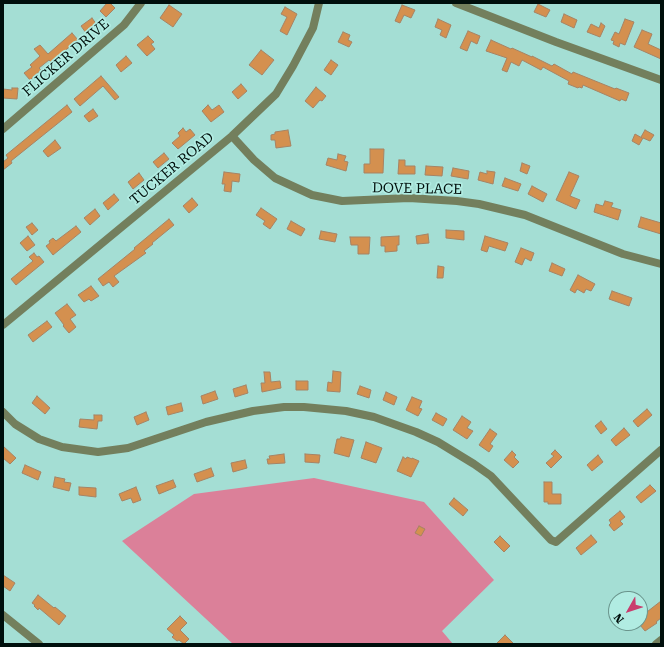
<!DOCTYPE html>
<style>
body{margin:0}
#map{position:relative;width:664px;height:647px;overflow:hidden;background:#a4ded4;font-family:"Roboto Serif",serif}
canvas{display:block}
.frame{position:absolute;inset:0;border:4px solid #000f0c;pointer-events:none}
.north{position:absolute;left:608px;top:591px;width:40px;height:40px;box-sizing:border-box;background:#b1ece2;border:1px solid #6a948c;border-radius:50%;rotate:231deg;font-size:11px;font-weight:700;line-height:16px;text-align:center;color:#000f0c}
.north::after{content:'';display:block;margin:auto;width:14px;height:18px;background:#c93d6e;clip-path:polygon(50% 0,100% 100%,50% 72%,0 100%)}
</style>
<div id="map">
<canvas width="664" height="647"></canvas>
<div class="frame"></div>
<div class="north">N</div>
</div>
<script>
const ctx = document.querySelector('canvas').getContext('2d');
ctx.lineJoin = 'round';
function paint(path, color) { ctx.fillStyle = color; ctx.fill(path, 'evenodd'); }
const poly = rows => new Path2D(rows.map(r => 'M' + r).join(''));
function trace(path, color, width, dash) { ctx.strokeStyle = color; ctx.lineWidth = width; ctx.lineCap = dash ? 'butt' : 'round'; ctx.setLineDash(dash || []); ctx.stroke(path); }
function drawText(font, color, halo, rows, align = 'center') {
  ctx.font = font + ' "Roboto Serif",serif'; ctx.lineWidth = 3.5; ctx.setLineDash([]); ctx.textBaseline = 'middle'; ctx.strokeStyle = halo; ctx.fillStyle = color; for (const [text, x, y, turn = 0] of rows) {
    ctx.save(); ctx.translate(x, y); ctx.rotate((+turn || 0) * Math.PI / 180); ctx.textAlign = isNaN(turn) ? turn : align; if (halo) ctx.strokeText(text, 0, 0); ctx.fillText(text, 0, 0); ctx.restore();
  }
}
paint(poly([
 [314,478,424,502,494,580,442,631,453,644,233,644,122,541,194,494]
]), '#db8099');
const building = poly([
 [107,3,110,3,115,8,106,17,100,11,107,3],
 [538,4,550,10,546,17,534,12,538,4],
 [169,5,182,14,173,27,160,18,169,5],
 [402,5,415,10,411,18,404,15,400,23,395,21,402,5],
 [285,7,297,14,287,35,280,31,287,17,281,14,285,7],
 [564,14,577,20,574,28,561,22,564,14],
 [92,18,97,25,86,33,81,26,92,18],
 [438,19,451,25,446,38,440,35,442,30,435,27,438,19],
 [625,19,634,22,625,45,620,43,619,47,613,44,614,41,611,40,615,32,619,34,625,19],
 [601,23,605,26,600,37,587,32,591,24,599,28,601,23],
 [642,30,652,34,648,44,661,50,661,59,634,47,642,30],
 [468,31,480,36,477,44,471,41,467,51,460,48,468,31],
 [343,32,350,35,348,40,352,42,349,47,338,42,343,32],
 [72,33,78,40,51,62,49,60,39,68,41,70,30,80,24,73,32,67,30,65,40,56,34,49,40,45,48,54,72,33],
 [148,36,154,42,151,44,155,49,147,56,137,45,148,36],
 [491,40,511,49,512,48,532,57,532,56,552,66,554,64,572,74,573,72,615,89,616,88,629,93,626,101,621,99,620,101,583,85,582,88,579,87,578,88,568,84,569,81,543,67,541,70,522,60,519,66,511,62,507,72,502,70,507,58,486,51,491,40],
 [261,50,274,60,262,75,249,65,261,50],
 [126,56,132,63,121,72,116,65,126,56],
 [331,60,338,65,331,75,324,70,331,60],
 [101,76,119,97,115,100,103,86,80,106,74,99,101,76],
 [241,84,247,91,238,99,232,92,241,84],
 [316,87,326,96,322,101,320,100,313,108,305,101,316,87],
 [12,88,18,88,17,99,3,98,3,89,12,90,12,88],
 [67,105,72,112,11,161,12,163,3,170,3,162,8,158,6,155,67,105],
 [208,105,212,110,219,105,224,112,211,122,202,111,208,105],
 [93,109,98,116,89,122,84,116,93,109],
 [183,128,186,132,190,129,195,135,178,149,172,143,180,136,178,133,183,128],
 [288,130,291,146,276,148,275,140,271,140,271,135,275,134,275,132,288,130],
 [645,130,654,135,650,141,643,138,639,145,632,141,635,134,642,138,641,137,645,130],
 [55,140,61,148,48,157,43,151,55,140],
 [370,149,384,149,383,173,364,173,364,164,370,164,370,149],
 [164,153,169,159,158,168,153,162,164,153],
 [338,154,346,156,344,161,348,162,346,171,326,165,328,158,337,160,338,154],
 [399,160,405,160,405,166,415,166,415,174,398,174,399,160],
 [522,163,530,166,527,174,520,171,522,163],
 [426,166,443,167,442,176,425,175,426,166],
 [453,168,469,171,468,179,451,176,453,168],
 [487,171,495,172,493,184,478,180,480,172,487,174,487,171],
 [224,172,240,174,239,182,232,181,231,192,224,191,225,184,222,184,224,172],
 [569,172,579,176,570,196,580,200,576,209,556,200,569,172],
 [139,173,144,180,133,189,128,182,139,173],
 [505,178,521,184,518,191,502,186,505,178],
 [532,186,547,194,543,202,528,194,532,186],
 [114,194,119,200,108,210,103,203,114,194],
 [192,198,198,205,189,213,183,206,192,198],
 [605,201,613,203,611,207,621,210,618,220,594,212,596,204,603,206,605,201],
 [261,208,277,219,270,229,263,224,265,221,256,215,261,208],
 [95,209,100,216,90,225,84,218,95,209],
 [641,217,661,223,661,234,638,227,641,217],
 [169,219,174,225,152,243,153,244,144,251,146,253,114,276,119,282,113,287,109,282,103,286,98,279,135,249,134,248,169,219],
 [291,221,305,229,301,236,287,229,291,221],
 [32,223,38,230,32,235,26,227,32,223],
 [76,226,81,232,53,255,46,246,50,243,49,241,53,238,56,241,76,226],
 [446,230,464,231,464,240,446,238,446,230],
 [321,231,337,234,335,242,319,239,321,231],
 [428,234,429,243,417,244,416,236,428,234],
 [28,236,35,245,27,251,20,243,28,236],
 [399,236,399,245,397,245,397,251,385,252,385,246,381,246,381,237,399,236],
 [485,236,508,243,505,251,489,246,487,252,481,250,485,236],
 [350,237,370,237,369,254,358,254,358,245,351,245,350,237],
 [521,248,534,253,531,261,525,258,522,265,515,262,521,248],
 [34,253,37,257,39,256,44,262,16,285,11,279,33,261,29,257,34,253],
 [552,263,565,269,562,276,549,271,552,263],
 [438,266,444,267,443,278,437,278,438,266],
 [578,275,595,284,591,291,586,289,584,293,577,289,575,293,570,290,578,275],
 [91,286,99,296,91,301,89,299,84,302,78,295,91,286],
 [612,291,632,298,629,306,609,299,612,291],
 [67,304,76,315,70,319,76,327,69,333,63,326,64,325,55,313,67,304],
 [47,321,52,327,33,342,28,335,47,321],
 [333,371,341,372,340,392,327,391,328,382,332,383,333,371],
 [264,372,270,372,271,382,280,381,281,388,262,392,261,383,265,383,264,372],
 [296,381,308,381,308,390,296,390,296,381],
 [246,385,248,393,235,397,233,389,246,385],
 [360,386,371,390,369,398,357,394,360,386],
 [215,391,218,399,203,404,201,396,215,391],
 [386,392,397,397,394,405,383,400,386,392],
 [37,396,50,408,45,414,32,403,37,396],
 [412,397,422,401,419,408,422,409,418,416,406,410,412,397],
 [181,403,183,411,168,415,166,407,181,403],
 [647,409,652,415,638,427,633,421,647,409],
 [146,412,149,420,137,425,134,417,146,412],
 [436,413,447,419,443,426,432,420,436,413],
 [94,415,102,415,102,421,98,421,97,429,79,427,80,419,94,420,94,415],
 [462,416,471,422,467,428,473,431,467,439,453,430,462,416],
 [601,421,607,429,601,434,595,426,601,421],
 [624,428,630,435,616,446,611,440,624,428],
 [490,429,497,434,490,444,493,446,489,452,479,445,490,429],
 [341,437,354,440,349,457,334,453,337,439,340,439,341,437],
 [366,442,382,448,376,463,361,458,366,442],
 [3,446,16,458,10,464,3,458,3,446],
 [555,450,562,457,551,468,546,463,554,456,551,454,555,450],
 [512,451,516,455,514,457,519,462,513,468,504,460,512,451],
 [284,454,285,463,268,464,267,459,270,459,269,456,284,454],
 [305,454,320,455,319,463,305,462,305,454],
 [598,455,603,462,592,471,587,465,598,455],
 [403,457,406,459,407,457,412,459,412,458,419,461,411,477,397,471,403,457],
 [245,460,247,468,233,472,231,463,245,460],
 [25,465,41,472,38,480,22,473,25,465],
 [211,468,214,476,197,482,194,474,211,468],
 [55,477,65,479,64,482,71,483,69,491,53,487,55,477],
 [173,480,176,487,159,494,156,486,173,480],
 [544,482,552,482,552,494,561,494,561,504,548,504,548,502,544,502,544,482],
 [650,485,656,491,641,503,636,497,650,485],
 [79,487,96,488,96,497,79,495,79,487],
 [136,487,141,500,133,503,131,498,122,501,119,494,136,487],
 [454,498,468,510,463,516,449,504,454,498],
 [620,511,625,517,620,521,623,524,614,531,609,525,611,523,609,520,620,511],
 [419,526,425,529,421,536,415,533,419,526],
 [591,535,597,542,581,555,576,548,591,535],
 [500,536,510,546,504,552,494,542,500,536],
 [3,575,15,583,10,591,3,586,3,575],
 [38,595,54,608,55,607,66,616,59,625,39,608,38,610,34,606,35,605,32,603,38,595],
 [661,601,661,618,656,622,657,623,645,631,640,625,640,611,643,615,661,601],
 [180,616,187,623,180,630,189,639,184,644,179,640,177,641,172,637,174,635,167,629,180,616],
 [505,635,514,644,496,644,505,635]
]);
paint(building, '#d4904f');
trace(building, '#a68364', 1);
trace(poly([
 [456,3,556,42,661,80],
 [3,129,124,25,141,3],
 [232,136,254,160,275,178,312,195,342,201,409,198,457,201,479,204,525,215,623,254,661,264],
 [3,325,232,136,276,94,293,66,313,28,319,3],
 [3,412,15,424,39,439,62,447,98,452,128,448,206,422,253,411,284,407,304,407,346,411,374,417,416,432,438,442,474,464,491,476,551,540,556,542,661,450],
 [3,615,39,644],
 [656,644,661,640]
]), '#737f5d', 8);
drawText('14px', '#000f0c', '#b1ece2', [
 ["FLICKER DRIVE",66,58,-41],
 ["TUCKER ROAD",172,169,-40],
 ["DOVE PLACE",417,189,1]
]);
</script>
